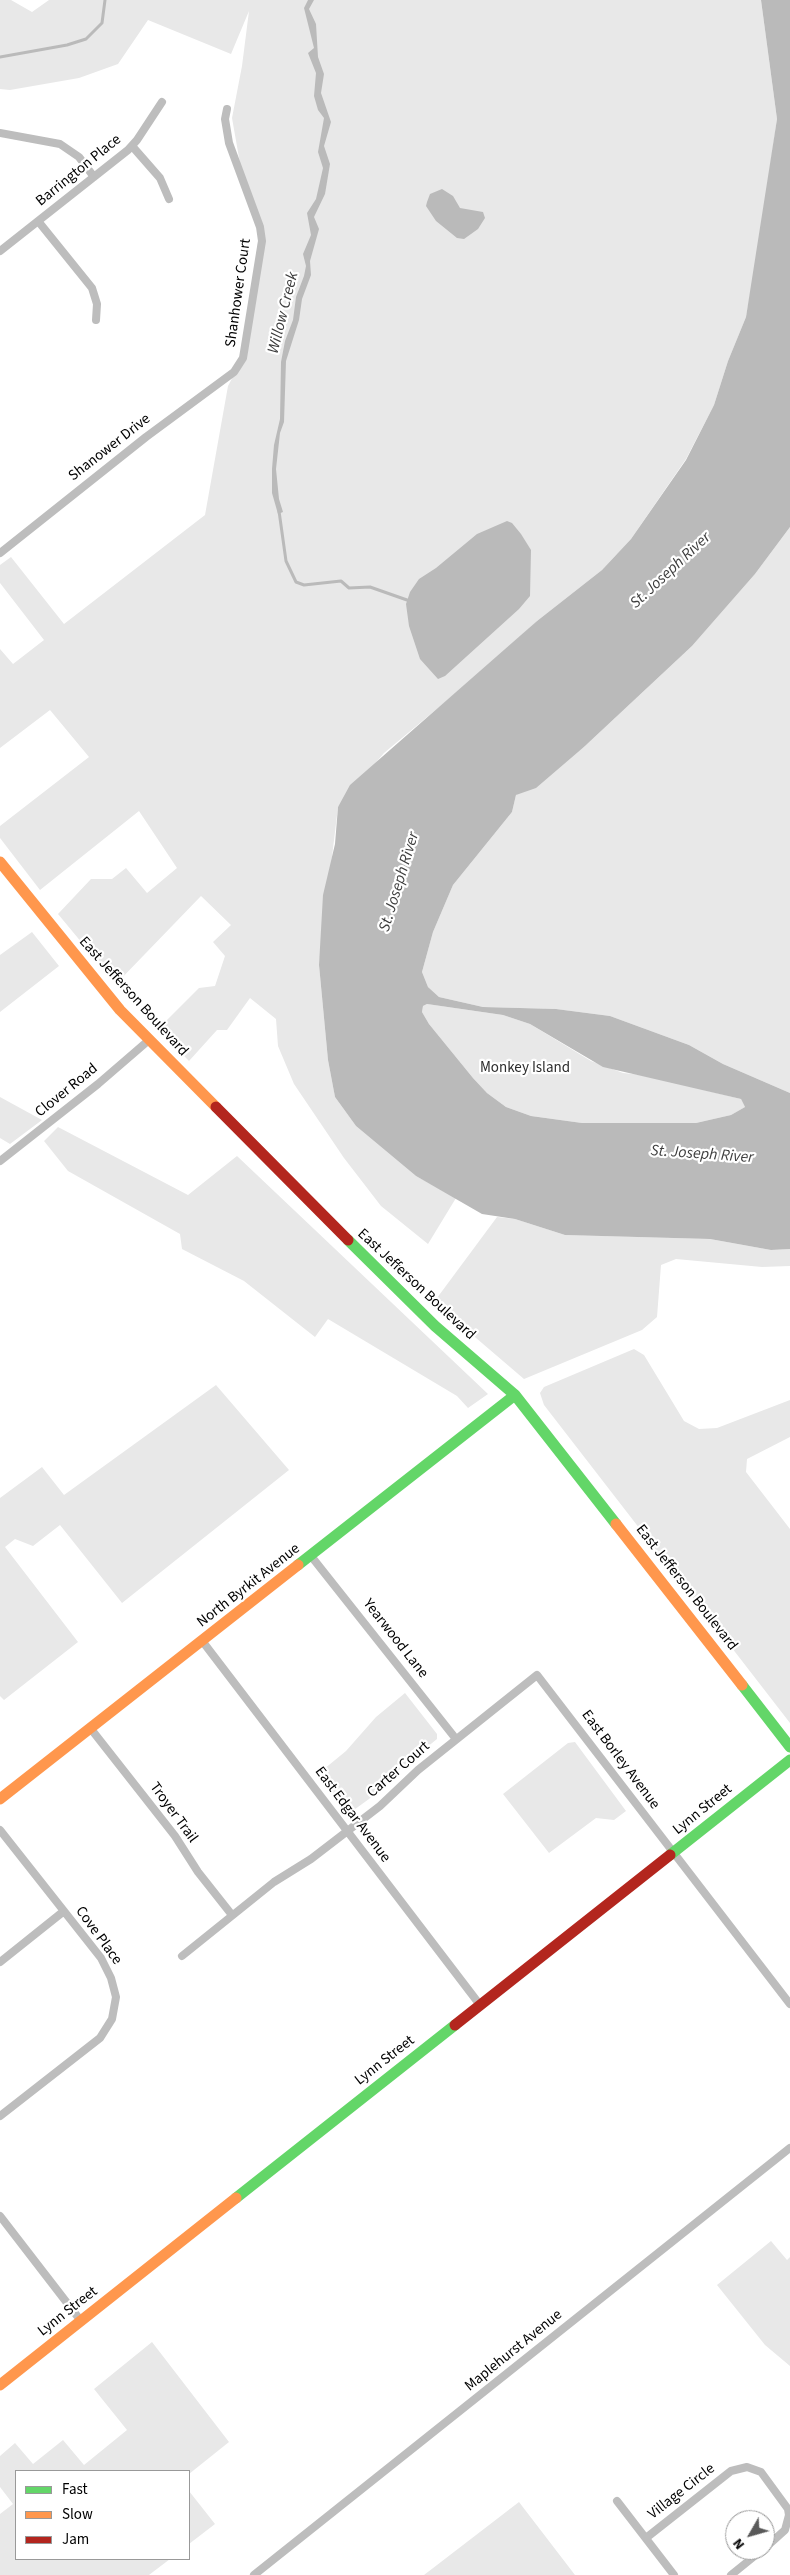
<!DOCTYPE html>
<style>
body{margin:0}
#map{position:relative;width:790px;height:2575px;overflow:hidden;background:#fff;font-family:"Source Sans 3",sans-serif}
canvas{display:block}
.legend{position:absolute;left:15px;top:2470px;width:175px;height:90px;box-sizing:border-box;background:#fff;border:1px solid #999;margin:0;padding:6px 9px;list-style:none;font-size:15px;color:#000}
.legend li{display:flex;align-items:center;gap:10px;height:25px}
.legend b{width:25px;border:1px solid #999}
.north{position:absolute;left:725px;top:2510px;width:50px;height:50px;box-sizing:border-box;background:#fff;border:1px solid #999;border-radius:50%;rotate:232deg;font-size:14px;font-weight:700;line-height:20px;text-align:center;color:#000}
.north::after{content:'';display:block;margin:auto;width:18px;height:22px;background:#595959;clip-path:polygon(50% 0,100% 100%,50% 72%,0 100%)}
</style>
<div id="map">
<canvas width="790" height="2575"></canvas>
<ul class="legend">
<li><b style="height:6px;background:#63d668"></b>Fast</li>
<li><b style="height:6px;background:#ff974d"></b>Slow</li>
<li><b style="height:6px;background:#b3261e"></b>Jam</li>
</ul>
<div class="north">N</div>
</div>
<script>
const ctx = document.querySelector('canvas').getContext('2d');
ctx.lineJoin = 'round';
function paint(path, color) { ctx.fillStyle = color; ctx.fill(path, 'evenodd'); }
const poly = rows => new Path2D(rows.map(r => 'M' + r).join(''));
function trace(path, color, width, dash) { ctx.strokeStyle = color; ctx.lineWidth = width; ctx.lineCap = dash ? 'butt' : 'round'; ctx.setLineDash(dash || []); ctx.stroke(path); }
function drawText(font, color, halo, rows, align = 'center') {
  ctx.font = font + ' "Source Sans 3",sans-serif'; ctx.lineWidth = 4.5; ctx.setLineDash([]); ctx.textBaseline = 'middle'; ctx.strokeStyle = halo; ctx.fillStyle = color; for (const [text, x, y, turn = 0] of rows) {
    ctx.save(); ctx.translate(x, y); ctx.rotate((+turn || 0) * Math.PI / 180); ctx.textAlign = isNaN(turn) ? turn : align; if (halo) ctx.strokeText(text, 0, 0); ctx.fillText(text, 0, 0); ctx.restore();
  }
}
paint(poly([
 [0,0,11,0,32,12,49,0,761,0,777,119,758,250,746,317,728,361,714,405,686,459,631,539,602,570,537,621,493,662,384,753,338,807,319,965,328,1060,335,1097,356,1126,416,1176,456,1198,428,1244,381,1206,344,1158,294,1084,278,1046,276,1019,250,998,227,1030,217,1030,189,1061,158,1029,199,988,215,986,225,956,213,942,231,925,201,896,116,984,58,914,91,879,112,879,126,868,147,893,177,868,139,811,40,890,0,838,0,826,89,757,50,710,0,748,0,649,13,664,44,640,0,583,0,565,11,557,64,624,205,515,228,386,243,358,260,227,244,186,232,118,242,66,249,11,231,54,148,20,118,64,79,78,10,90,0,89],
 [790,527,790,1093,723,1064,689,1045,610,1016,556,1009,483,1007,439,997,428,987,422,972,433,932,453,885,512,812,516,795,585,746,692,646,755,574],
 [32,932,59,966,0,1012,0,955],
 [427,1004,503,1015,530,1024,591,1061,623,1073,643,1075,741,1099,745,1107,731,1115,696,1123,582,1123,531,1116,506,1107,487,1093,473,1078,429,1024,422,1012,423,1006],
 [0,1097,42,1120,10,1144,0,1138],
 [58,1127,188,1195,237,1156,488,1394,468,1408,457,1396,328,1319,315,1337,244,1281,182,1249,180,1234,68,1171,44,1141],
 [497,1217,515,1219,565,1235,710,1239,771,1250,790,1249,790,1266,762,1267,676,1259,661,1265,657,1317,642,1330,524,1379,434,1302],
 [634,1349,644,1355,684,1421,699,1429,717,1428,790,1400,790,1437,747,1459,746,1472,790,1529,790,1723,544,1405,540,1393,544,1387],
 [216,1385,289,1470,122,1603,60,1525,33,1546,15,1539,5,1547,78,1642,4,1700,0,1696,0,1498,42,1467,64,1495],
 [405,1693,437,1734,437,1739,394,1774,369,1799,351,1812,348,1812,318,1774,346,1751,376,1717],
 [575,1742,626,1811,614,1820,596,1818,549,1853,503,1794,568,1743],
 [771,2241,787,2260,790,2257,790,2366,765,2345,717,2285],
 [152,2342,229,2442,189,2474,189,2471,16,2471,16,2559,170,2559,149,2575,0,2575,0,2514,13,2504,0,2487,0,2456,15,2443,33,2464,63,2440,84,2465,127,2430,94,2389],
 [189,2491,215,2524,189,2544],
 [519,2502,575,2575,424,2575]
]), '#e8e8e8');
paint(poly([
 [308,0,314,0,309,9,316,24,318,57,324,74,321,93,331,122,324,146,330,164,325,194,314,217,319,229,310,261,311,275,302,299,299,320,286,361,284,422,280,433,276,469,279,499,283,512,278,514,272,493,272,469,274,445,280,419,281,362,285,341,293,320,296,297,304,276,306,266,303,254,311,235,307,213,316,199,323,168,318,152,324,118,318,110,314,96,316,73,308,53,314,48,304,8],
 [761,0,790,0,790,527,755,574,692,646,585,746,536,788,516,795,512,812,453,885,433,932,422,972,428,987,439,997,483,1007,556,1009,610,1016,689,1045,723,1064,790,1093,790,1249,771,1250,710,1239,565,1235,515,1219,482,1214,416,1176,356,1126,335,1097,328,1060,319,965,323,895,335,844,338,807,350,785,537,621,602,570,631,539,686,460,714,405,728,361,746,317,777,119],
 [427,1004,503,1015,530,1024,603,1067,741,1099,745,1107,731,1115,696,1123,582,1123,531,1116,506,1107,487,1093,473,1078,429,1024,422,1012,423,1006],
 [442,189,453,196,460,208,483,212,485,218,478,229,464,239,457,238,436,221,426,206,427,202,430,194],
 [507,521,512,523,521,534,531,550,530,596,519,609,445,676,438,679,420,659,409,626,406,604,410,592,419,579,436,568,477,534]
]), '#bababa');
trace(poly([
 [0,57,67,45,86,39,102,23,105,0],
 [279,511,286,561,296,582,304,585,341,581,349,588,370,587,407,600]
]), '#bababa', 3);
trace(poly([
 [0,133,60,144,79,157,94,177],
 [132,146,160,178,169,199],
 [38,221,92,288,97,304,96,320],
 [0,251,128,150,137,140,162,102],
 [0,553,146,437,234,372,243,358,262,241,260,227,229,143,225,119,227,109],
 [0,1161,98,1084,149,1040],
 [311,1556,456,1739],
 [203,1642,480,2005],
 [91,1729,175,1836,198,1872,232,1915],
 [0,1830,101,1958,111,1978,116,1997,112,2019,100,2038,0,2116],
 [182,1956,274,1882,311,1859,380,1806,418,1770,537,1675,790,2004],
 [0,1962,64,1911],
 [0,2216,81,2321],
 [617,2501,674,2575],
 [646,2538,731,2471,747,2467,761,2472,788,2509,789,2515,785,2530,765,2548],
 [254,2575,790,2148],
 [731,2575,762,2550]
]), '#bdbdbd', 8);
trace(poly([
 [348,1240,435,1326,515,1395,616,1524],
 [298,1565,515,1395],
 [742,1685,790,1747],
 [670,1855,790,1760],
 [236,2198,455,2025]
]), '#63d668', 11);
trace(poly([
 [0,862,120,1010,216,1107],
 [616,1524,742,1685],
 [0,1799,298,1565],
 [0,2385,236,2198]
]), '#ff974d', 11);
trace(poly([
 [216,1107,348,1240],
 [455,2025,670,1855]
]), '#b3261e', 11);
drawText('15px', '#000', '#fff', [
 ["Barrington Place",79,171,-39],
 ["Shanhower Court",239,293,-82],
 ["Shanower Drive",110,448,-38],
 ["East Jefferson Boulevard",133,997,48],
 ["Clover Road",67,1091,-39],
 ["East Jefferson Boulevard",416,1285,43],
 ["North Byrkit Avenue",249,1586,-38],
 ["East Jefferson Boulevard",686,1588,52],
 ["Yearwood Lane",395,1639,52],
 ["East Borley Avenue",620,1760,53],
 ["Carter Court",399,1770,-41],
 ["Lynn Street",703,1810,-39],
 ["Troyer Trail",173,1813,54],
 ["East Edgar Avenue",352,1815,53],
 ["Cove Place",98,1936,54],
 ["Lynn Street",385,2061,-38],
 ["Lynn Street",68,2312,-38],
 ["Maplehurst Avenue",514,2351,-39],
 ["Village Circle",682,2492,-38]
]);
drawText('15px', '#2c2c2c', '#fff', [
 ["Monkey Island",525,1069]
]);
drawText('italic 16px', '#3d3d3d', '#fff', [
 ["Willow Creek",284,313,-76],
 ["St. Joseph River",671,571,-43],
 ["St. Joseph River",400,882,-73],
 ["St. Joseph River",702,1155,4]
]);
</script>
